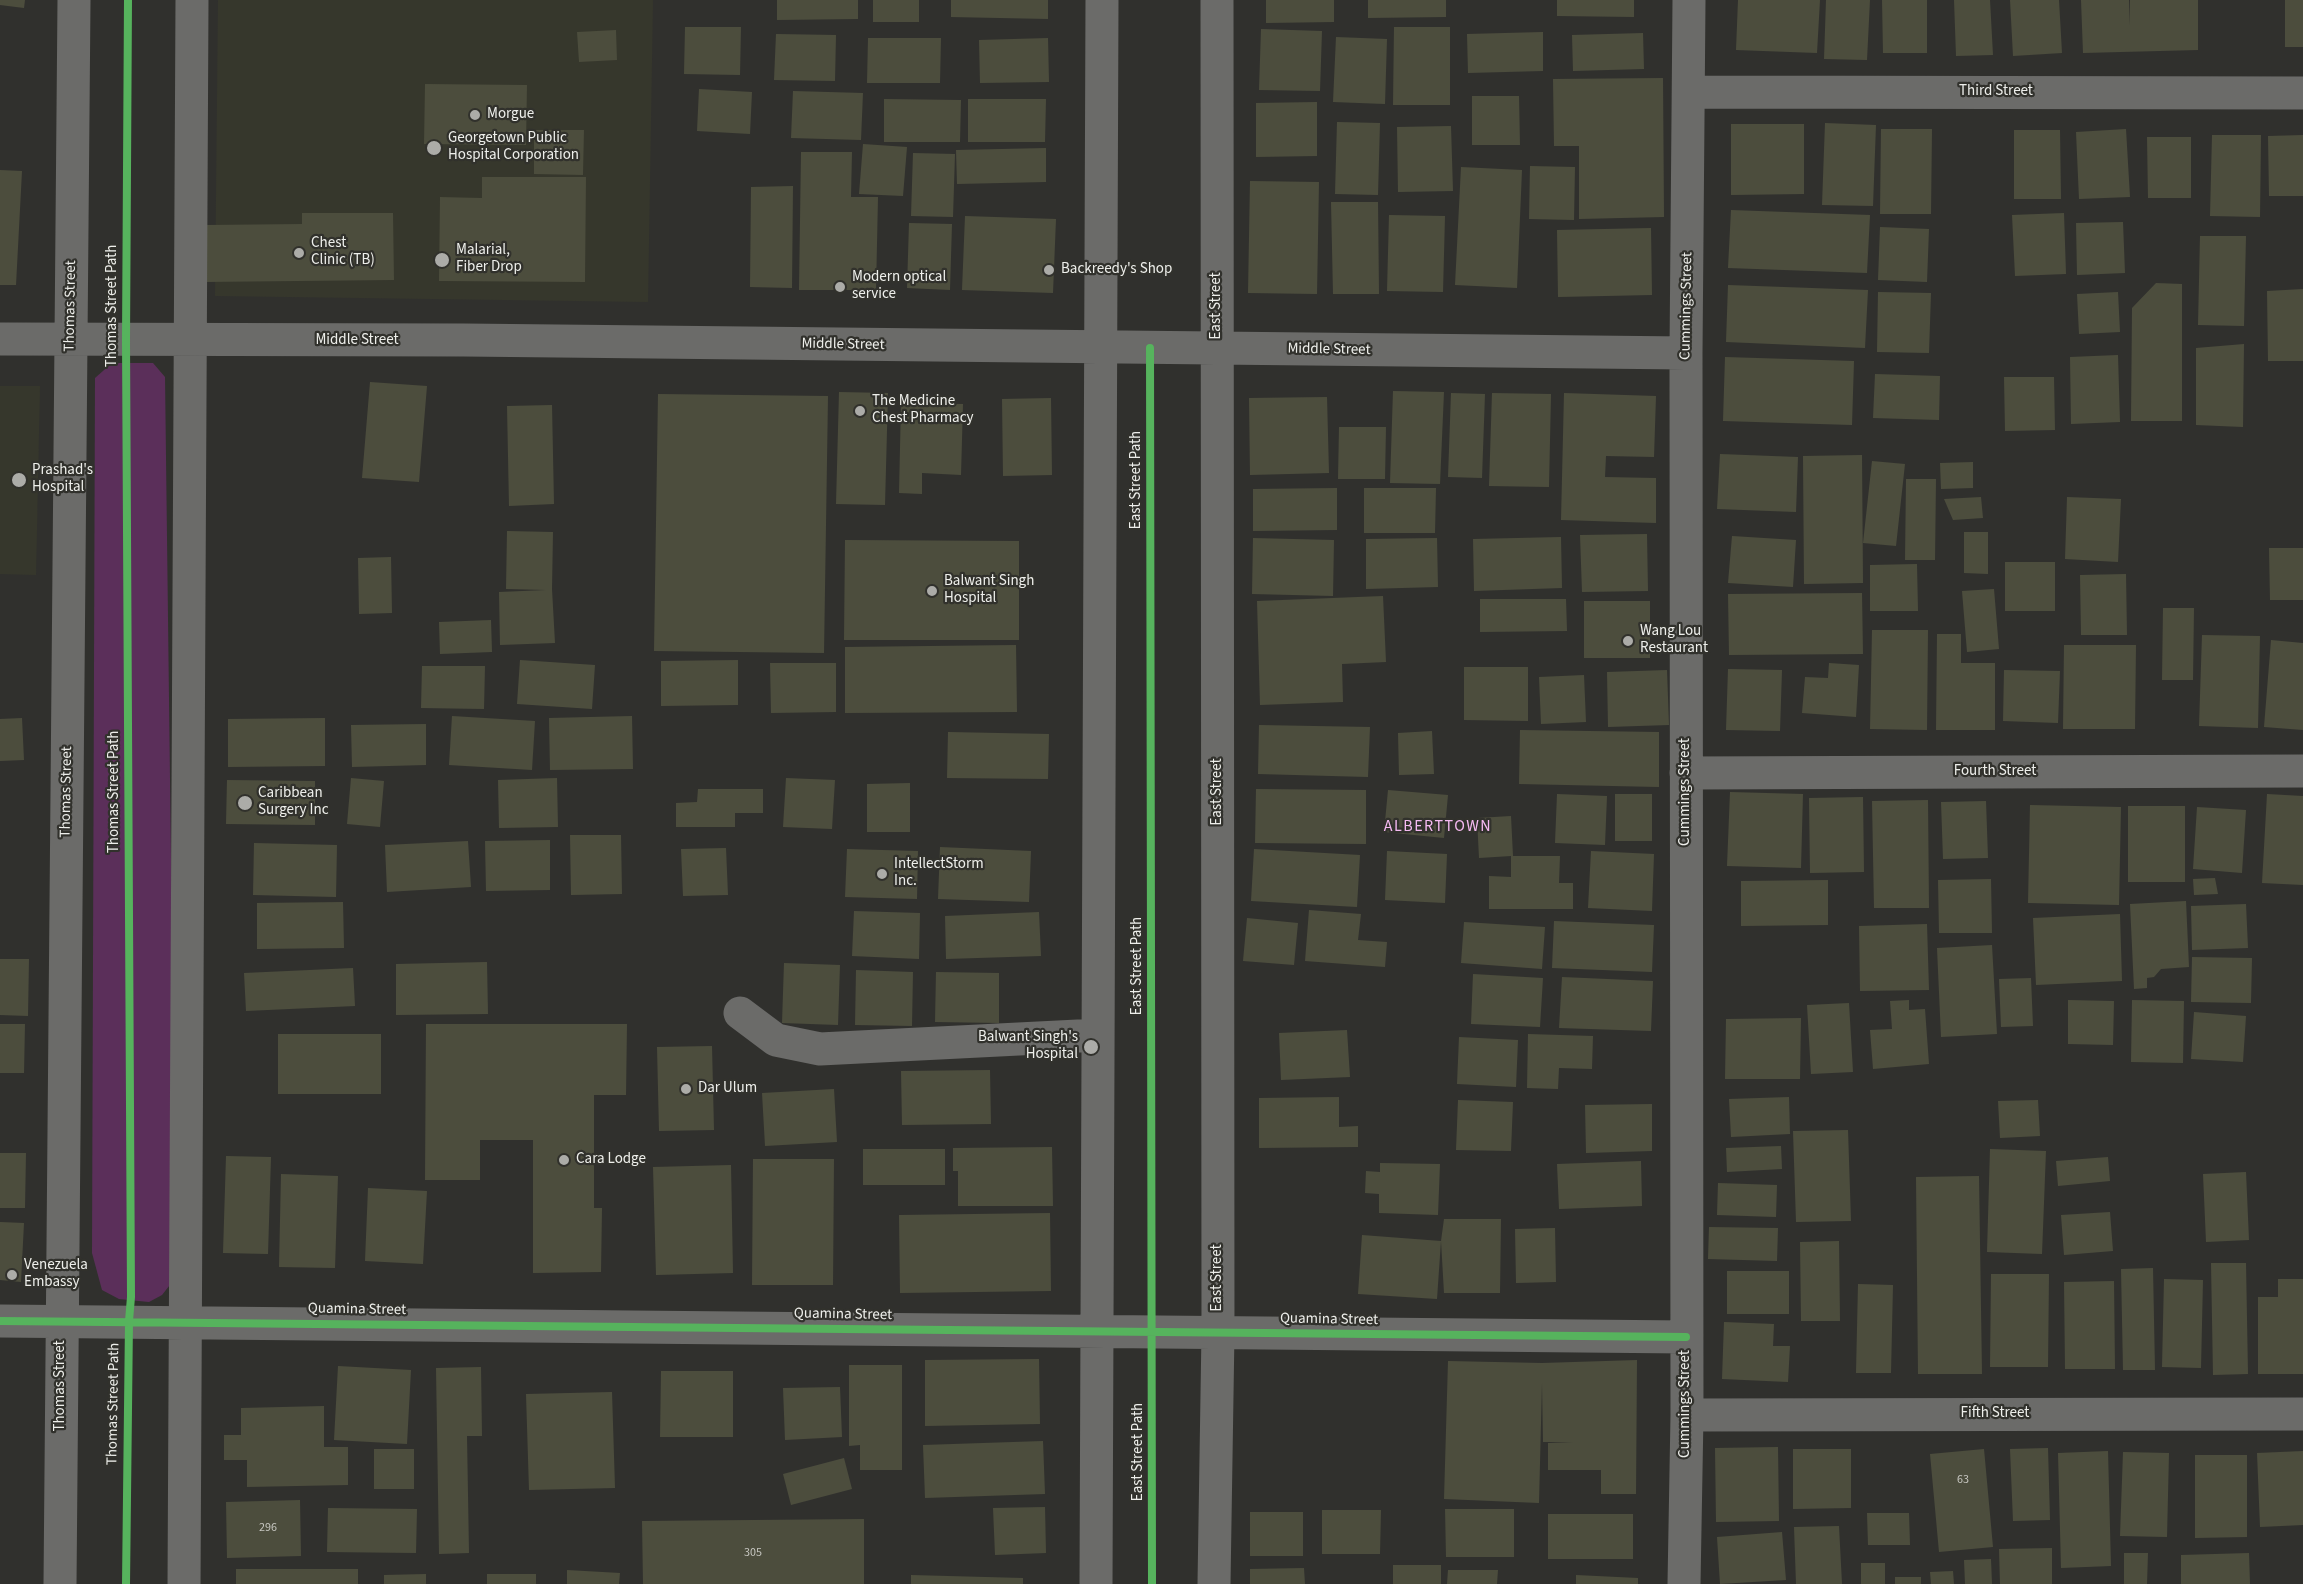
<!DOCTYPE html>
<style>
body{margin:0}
canvas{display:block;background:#30302d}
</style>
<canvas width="2303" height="1584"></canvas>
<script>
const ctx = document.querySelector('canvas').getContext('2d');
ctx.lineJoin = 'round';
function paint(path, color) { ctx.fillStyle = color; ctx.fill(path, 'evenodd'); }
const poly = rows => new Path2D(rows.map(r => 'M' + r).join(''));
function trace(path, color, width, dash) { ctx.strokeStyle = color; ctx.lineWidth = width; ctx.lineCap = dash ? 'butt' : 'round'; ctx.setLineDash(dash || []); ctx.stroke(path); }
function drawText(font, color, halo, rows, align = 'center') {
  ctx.font = font + ' "Source Sans 3",sans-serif'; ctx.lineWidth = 4.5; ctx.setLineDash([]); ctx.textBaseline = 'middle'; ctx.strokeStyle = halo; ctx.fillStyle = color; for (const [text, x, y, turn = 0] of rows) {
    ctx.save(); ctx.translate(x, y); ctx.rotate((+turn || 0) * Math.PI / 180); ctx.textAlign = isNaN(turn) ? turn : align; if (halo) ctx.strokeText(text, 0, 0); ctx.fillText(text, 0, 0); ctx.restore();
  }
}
paint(poly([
 [218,0,653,0,648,302,215,296],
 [0,386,40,386,36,575,0,574]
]), '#36372c');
paint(poly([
 [112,363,153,363,165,377,176,1262,173,1281,162,1295,149,1302,119,1299,102,1290,92,1253,95,378]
]), '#5b2f5a');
paint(poly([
 [0,0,25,0,24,8,0,5],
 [777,0,858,0,858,19,777,20],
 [873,0,919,0,919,22,873,22],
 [951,0,1048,0,1048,19,951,17],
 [1266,0,1334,0,1334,22,1266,23],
 [1368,0,1446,0,1446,17,1368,18],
 [1557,0,1634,0,1634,17,1557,16],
 [1738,0,1820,0,1817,53,1736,50],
 [1826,0,1870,0,1867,60,1824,59],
 [1882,0,1927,0,1927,53,1883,53],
 [1954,0,1990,0,1993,55,1956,56],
 [2010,0,2059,0,2062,53,2013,56],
 [2081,0,2129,0,2130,26,2130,0,2198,0,2198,50,2083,53],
 [2285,0,2303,0,2303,47,2285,47],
 [685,27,741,27,740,75,684,74],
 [1394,27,1450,27,1450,105,1393,105],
 [1261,29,1322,31,1320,91,1259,90],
 [616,30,617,60,579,62,577,32],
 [1543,32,1543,71,1468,73,1467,34],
 [1643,33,1644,69,1573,71,1572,35],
 [776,34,836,35,835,81,774,80],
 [1336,37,1387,39,1385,104,1333,102],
 [868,38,941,38,940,83,867,83],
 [1048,38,1049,82,980,83,979,40],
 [1663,78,1664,217,1579,219,1579,146,1554,146,1553,79],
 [425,84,527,85,526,145,424,144],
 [699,89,752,92,750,134,697,131],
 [793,91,863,93,861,140,791,138],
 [1472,96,1519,96,1520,145,1472,145],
 [884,99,961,100,960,142,884,142],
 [968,99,1046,99,1045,142,968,142],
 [1317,102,1317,156,1256,157,1256,103],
 [1337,122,1380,123,1378,195,1335,194],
 [1825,123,1876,125,1873,206,1822,205],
 [1731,124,1804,124,1804,194,1731,195],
 [1451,126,1453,191,1398,192,1397,127],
 [1881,129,1932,129,1931,214,1880,214],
 [2126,129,2130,197,2079,199,2076,132],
 [534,130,584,130,583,175,534,174],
 [2014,130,2060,130,2061,199,2014,199],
 [2212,135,2261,135,2260,217,2210,216],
 [2303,135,2303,196,2269,196,2268,136],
 [2147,137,2191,137,2191,198,2148,198],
 [863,144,907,147,903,196,859,194],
 [1046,148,1046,182,957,184,956,150],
 [801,152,852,152,851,197,878,197,876,290,799,290],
 [913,153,955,154,953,217,911,216],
 [1530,166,1575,167,1574,220,1529,219],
 [1461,167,1522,170,1517,288,1455,285],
 [0,170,22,171,16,285,0,285],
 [482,177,586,177,585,282,439,281,440,197,482,198],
 [1250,181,1319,182,1317,294,1248,293],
 [793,186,792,288,750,287,751,187],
 [1331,202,1378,202,1379,294,1333,294],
 [1731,210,1870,215,1867,273,1728,268],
 [302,213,393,213,394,280,204,282,205,225,302,224],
 [2064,213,2066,274,2015,276,2012,215],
 [1389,215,1445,216,1443,292,1387,291],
 [965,216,1056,219,1053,293,962,290],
 [2123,222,2125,273,2077,275,2076,223],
 [909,223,952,224,950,290,907,288],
 [1880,227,1929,229,1927,282,1878,280],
 [1651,228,1652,295,1558,297,1557,230],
 [2200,236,2246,236,2244,326,2198,325],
 [2156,283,2182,284,2182,421,2131,421,2132,308],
 [1728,285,1868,290,1865,348,1726,342],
 [2303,289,2303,361,2268,361,2267,291],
 [1878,292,1931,293,1929,353,1877,352],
 [2118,292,2120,332,2079,334,2077,294],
 [2244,344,2243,427,2196,425,2196,348],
 [2118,355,2120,422,2071,424,2070,357],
 [1725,357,1854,361,1852,425,1723,421],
 [1875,374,1940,376,1939,420,1873,418],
 [2004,377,2054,377,2055,430,2005,431],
 [370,382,427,386,419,482,362,478],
 [1393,391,1444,392,1440,484,1390,483],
 [839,392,888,393,885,505,836,504],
 [1451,393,1485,394,1482,478,1448,477],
 [1492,393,1551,394,1549,487,1489,486],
 [1564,393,1656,396,1654,457,1606,456,1605,477,1656,478,1656,523,1561,520],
 [658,394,828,396,824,653,654,651],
 [1327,397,1329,473,1250,475,1249,398],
 [1051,398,1052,475,1003,476,1002,399],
 [901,403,963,404,961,475,922,473,922,494,899,493],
 [552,405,554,504,509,506,507,406],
 [1339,427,1386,427,1385,479,1338,479],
 [1720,454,1798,457,1796,512,1717,509],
 [1862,455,1863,583,1804,584,1803,456],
 [1872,461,1905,464,1896,546,1863,543],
 [1973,462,1973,488,1941,489,1940,463],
 [1906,479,1936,479,1935,560,1905,560],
 [1337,488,1337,530,1253,531,1253,489],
 [1364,488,1436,488,1435,533,1364,533],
 [1981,497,1983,518,1953,520,1944,499],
 [2067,497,2121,499,2118,562,2065,559],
 [507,531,553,532,552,589,555,643,500,645,499,592,546,590,506,589],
 [1964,532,1988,532,1988,574,1964,573],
 [1647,534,1648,591,1582,592,1580,535],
 [1732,536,1796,540,1793,587,1728,583],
 [1561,537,1562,588,1474,591,1473,539],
 [1253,538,1334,540,1333,596,1252,594],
 [1437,538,1438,587,1366,589,1366,539],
 [845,540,1019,541,1019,640,844,640],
 [2269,548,2303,548,2303,600,2270,600],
 [391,557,392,613,359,614,358,558],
 [2005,562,2055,562,2055,611,2005,611],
 [1917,564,1918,611,1870,611,1870,565],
 [2126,574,2127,635,2081,635,2080,575],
 [1994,589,1999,649,1967,652,1962,591],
 [1862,593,1863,654,1729,655,1728,594],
 [1383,596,1386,662,1342,664,1343,702,1260,705,1257,601],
 [1480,599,1566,599,1567,631,1480,632],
 [1584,601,1650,601,1650,658,1584,658],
 [2163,608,2194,608,2193,680,2162,680],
 [491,620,492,652,440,654,439,622],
 [1872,630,1928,630,1927,730,1870,729],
 [1937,634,1961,634,1961,663,1995,663,1995,730,1936,730],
 [2202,635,2260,636,2258,728,2199,726],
 [2271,640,2303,643,2303,730,2264,727],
 [1016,645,1017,712,845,713,845,647],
 [2064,645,2136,645,2135,729,2063,729],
 [520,660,595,665,592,709,517,704],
 [738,660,738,705,661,706,661,661],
 [770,663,836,663,836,712,771,713],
 [1829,663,1859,665,1856,717,1802,713,1805,677,1828,678],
 [422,666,485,666,484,709,421,708],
 [1464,667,1528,667,1528,721,1464,720],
 [1728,669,1782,670,1780,731,1726,730],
 [1667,670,1669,725,1608,727,1607,672],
 [2004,670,2060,671,2058,723,2003,721],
 [1584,675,1586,722,1541,724,1539,677],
 [452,716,535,721,532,770,449,765],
 [632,716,633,769,550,770,549,718],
 [22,718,24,760,0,761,0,719],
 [325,718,325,766,228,767,228,719],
 [426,724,426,765,352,767,351,725],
 [1259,725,1370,727,1368,777,1258,774],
 [1520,730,1659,732,1659,787,1519,784],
 [1432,731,1434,774,1399,775,1398,733],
 [948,732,1049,734,1048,779,947,778],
 [351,778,384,781,380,827,347,824],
 [557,778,558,827,499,828,498,780],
 [786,778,835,780,832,829,783,827],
 [227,780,315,781,315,825,226,824],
 [910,783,910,832,867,832,867,784],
 [698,789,763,789,763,813,735,813,735,827,676,827,676,803,697,802],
 [1256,789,1366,790,1366,844,1255,843],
 [1388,790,1448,795,1444,838,1384,832],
 [1730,792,1803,794,1801,868,1727,866],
 [1557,794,1607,796,1605,845,1555,843],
 [1615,794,1652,794,1652,841,1615,841],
 [2267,794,2303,796,2303,885,2262,883],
 [1863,797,1864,872,1810,873,1809,798],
 [1928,800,1929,908,1874,908,1872,801],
 [1986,801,1988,858,1943,859,1941,802],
 [2030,805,2121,807,2119,905,2028,903],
 [2128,806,2185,806,2185,882,2128,882],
 [2197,807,2246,810,2242,873,2193,869],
 [1511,816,1513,856,1560,856,1559,883,1573,883,1573,909,1489,909,1489,876,1511,877,1511,856,1479,858,1477,818],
 [570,835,621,835,622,894,571,895],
 [550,840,550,890,486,891,485,841],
 [468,841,471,887,387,892,385,845],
 [254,843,337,845,336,897,253,895],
 [940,847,1031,851,1029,902,938,899],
 [726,848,728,895,683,896,681,849],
 [847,849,918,851,917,899,845,897],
 [1254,849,1360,855,1357,907,1251,901],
 [1387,851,1447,854,1445,903,1385,900],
 [1591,851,1654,854,1652,911,1588,908],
 [2215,878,2218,894,2194,895,2193,879],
 [1991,879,1992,933,1939,933,1938,880],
 [1828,880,1828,925,1741,926,1741,881],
 [2186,901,2189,967,2161,969,2154,977,2147,978,2147,988,2134,989,2130,904],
 [343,902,344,948,257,949,257,903],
 [2246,904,2248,948,2192,950,2191,906],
 [1309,910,1361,914,1358,940,1387,942,1385,967,1305,961],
 [854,911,920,913,919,959,852,956],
 [1039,912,1041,956,946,959,945,916],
 [2120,914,2122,981,2036,985,2033,918],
 [1247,918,1298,923,1294,965,1243,961],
 [1554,921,1654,925,1652,972,1552,968],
 [1464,922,1545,927,1542,969,1461,963],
 [1927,924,1929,990,1860,991,1859,926],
 [1992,945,1997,1034,1941,1037,1937,948],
 [2192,957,2252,958,2251,1003,2191,1002],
 [0,959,29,959,28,1016,0,1015],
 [487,962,488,1014,396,1015,396,964],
 [784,963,840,965,838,1025,782,1023],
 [353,968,355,1006,246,1011,244,973],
 [856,970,913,972,912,1026,855,1025],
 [936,972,999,973,999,1023,935,1022],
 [1473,974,1543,978,1540,1027,1471,1024],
 [1562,977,1653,981,1651,1031,1559,1028],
 [2031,978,2033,1026,2001,1027,1999,979],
 [1909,1000,1909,1010,1925,1009,1929,1064,1873,1069,1870,1030,1892,1029,1890,1001],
 [2068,1000,2114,1001,2113,1045,2068,1044],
 [2132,1000,2184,1001,2183,1063,2131,1062],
 [1849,1003,1853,1072,1811,1074,1807,1005],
 [2194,1012,2246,1016,2243,1062,2191,1059],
 [1801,1018,1800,1079,1725,1079,1726,1019],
 [0,1024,25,1024,24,1073,0,1073],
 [426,1024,627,1024,626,1095,594,1095,594,1208,602,1208,601,1272,533,1273,533,1140,480,1140,480,1180,425,1180],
 [1347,1030,1350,1077,1281,1080,1279,1033],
 [278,1034,381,1034,381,1094,278,1094],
 [1528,1034,1593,1036,1592,1069,1559,1068,1558,1089,1527,1088],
 [1459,1037,1518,1040,1516,1087,1457,1084],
 [712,1046,714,1130,659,1131,657,1047],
 [990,1070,991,1124,902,1125,901,1071],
 [834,1089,837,1142,765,1146,762,1093],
 [1339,1097,1339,1127,1358,1126,1358,1147,1259,1148,1259,1098],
 [1789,1097,1790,1134,1731,1137,1729,1099],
 [1458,1100,1513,1102,1511,1151,1456,1150],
 [2038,1100,2040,1136,2000,1138,1998,1101],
 [1652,1104,1652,1151,1586,1153,1585,1105],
 [1848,1130,1851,1221,1796,1222,1793,1131],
 [1781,1146,1782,1169,1727,1172,1726,1148],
 [1052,1147,1053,1206,958,1206,958,1171,953,1171,953,1148],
 [863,1149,945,1149,945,1185,863,1185],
 [1990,1149,2046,1151,2042,1254,1987,1252],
 [0,1153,26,1153,25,1208,0,1208],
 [226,1156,271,1157,268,1254,223,1253],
 [2108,1157,2110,1181,2058,1186,2056,1161],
 [753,1159,834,1159,833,1285,752,1285],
 [1641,1161,1642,1206,1559,1209,1557,1164],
 [1380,1163,1440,1164,1438,1215,1379,1213,1379,1194,1365,1193,1366,1171,1380,1172],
 [731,1165,733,1273,656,1275,653,1167],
 [2246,1172,2249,1240,2206,1242,2203,1174],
 [281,1174,338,1176,335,1268,279,1267],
 [1979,1176,1982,1374,1918,1374,1916,1177],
 [1718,1183,1777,1185,1776,1217,1717,1215],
 [368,1188,427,1191,423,1264,365,1261],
 [2110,1212,2113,1251,2064,1255,2061,1215],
 [1050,1213,1051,1291,900,1293,899,1215],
 [1444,1219,1501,1219,1500,1293,1444,1293,1441,1241],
 [0,1222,24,1223,21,1282,0,1280],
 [1709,1227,1778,1228,1777,1261,1708,1259],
 [1555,1228,1556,1282,1516,1283,1515,1229],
 [1362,1235,1441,1241,1437,1299,1358,1294],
 [1839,1241,1840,1321,1801,1321,1800,1242],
 [2211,1263,2246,1263,2248,1374,2213,1375],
 [2153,1268,2155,1370,2123,1370,2121,1269],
 [1727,1271,1789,1271,1789,1314,1727,1314],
 [1991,1274,2049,1274,2048,1367,1990,1367],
 [2164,1279,2203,1280,2201,1368,2162,1367],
 [2278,1279,2303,1279,2303,1374,2258,1374,2258,1297,2278,1297],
 [2114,1281,2115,1369,2065,1369,2064,1282],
 [1858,1284,1893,1285,1891,1373,1856,1373],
 [1724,1322,1774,1324,1773,1346,1790,1346,1788,1382,1722,1379],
 [1039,1359,1040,1424,925,1426,925,1360],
 [1637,1360,1636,1494,1601,1494,1601,1470,1548,1470,1548,1443,1573,1442,1543,1442,1542,1383,1539,1503,1444,1499,1448,1361,1542,1363],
 [849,1365,902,1365,902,1470,860,1470,860,1445,849,1446],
 [338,1366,411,1370,407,1444,334,1440],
 [481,1367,482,1436,467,1436,469,1553,439,1554,436,1368],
 [661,1371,733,1371,733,1437,660,1437],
 [840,1387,842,1437,785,1440,783,1388],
 [612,1392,615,1488,529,1490,526,1394],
 [324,1406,324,1447,348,1447,348,1485,247,1487,247,1460,224,1460,224,1435,241,1435,241,1408],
 [1043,1441,1045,1494,925,1498,923,1445],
 [1778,1447,1779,1521,1716,1522,1715,1448],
 [2048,1448,2050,1520,2013,1521,2010,1449],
 [374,1449,414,1449,414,1489,374,1489],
 [1793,1449,1851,1449,1851,1508,1793,1509],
 [1984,1449,1993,1547,1939,1552,1930,1454],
 [2108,1451,2111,1566,2061,1568,2058,1453],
 [2303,1451,2303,1525,2260,1527,2257,1453],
 [2123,1452,2169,1453,2167,1537,2120,1536],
 [2195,1455,2247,1455,2247,1537,2195,1538],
 [844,1458,852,1489,791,1505,783,1474],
 [300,1500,301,1556,227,1558,226,1502],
 [1045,1507,1046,1553,995,1555,993,1508],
 [328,1508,417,1509,416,1553,327,1552],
 [1445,1509,1514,1509,1514,1557,1446,1557],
 [1322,1510,1381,1510,1380,1554,1322,1554],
 [1250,1512,1303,1512,1303,1556,1250,1556],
 [1867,1513,1909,1513,1910,1545,1868,1545],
 [1548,1514,1633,1514,1633,1559,1548,1559],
 [864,1519,864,1584,643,1584,642,1521],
 [1839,1526,1842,1584,1796,1584,1794,1527],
 [1782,1532,1786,1580,1720,1584,1717,1537],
 [2052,1548,2052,1584,2000,1584,1999,1549],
 [2124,1553,2148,1553,2147,1584,2124,1584],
 [2249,1553,2250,1584,2181,1584,2181,1555],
 [1991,1559,1992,1584,1965,1584,1964,1560],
 [1861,1563,1885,1563,1885,1584,1861,1584],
 [1393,1565,1441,1565,1441,1584,1393,1584],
 [1304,1568,1305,1584,1250,1584,1250,1569],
 [236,1569,358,1569,358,1584,236,1584],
 [567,1570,620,1573,619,1584,567,1584],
 [1448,1570,1498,1570,1497,1584,1447,1584],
 [1953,1571,1954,1584,1931,1584,1930,1572],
 [426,1574,426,1584,384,1584,384,1575],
 [487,1574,536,1574,536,1584,487,1584],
 [911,1575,1023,1578,1023,1584,911,1584],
 [1576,1575,1638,1578,1638,1584,1576,1584],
 [1895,1577,1921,1577,1921,1584,1895,1584]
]), '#4c4d3d');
trace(poly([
 [1689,92,2303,93],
 [0,339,464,340,1686,353],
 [1686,773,2303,771],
 [740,1013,776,1040,820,1049,1098,1035],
 [0,1321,1686,1337],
 [1687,1415,2303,1414],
 [60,1584,74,0],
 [184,1584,192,0],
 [1096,1584,1102,0],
 [1214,1584,1218,1332,1217,0],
 [1684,1584,1687,1415,1686,353,1689,0]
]), '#6b6b69', 33);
trace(poly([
 [1150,348,1152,1584],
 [0,1321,1686,1337],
 [126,1584,129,1321,131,1297,126,340,128,0]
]), '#56b35d', 8);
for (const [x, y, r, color] of [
 [475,115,6,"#acaca8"],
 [434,148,8,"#acaca8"],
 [299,253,6,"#acaca8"],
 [442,260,8,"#acaca8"],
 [1049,270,6,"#acaca8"],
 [840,287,6,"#acaca8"],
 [860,411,6,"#acaca8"],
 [19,480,8,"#acaca8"],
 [932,591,6,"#acaca8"],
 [1628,641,6,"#acaca8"],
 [245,803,8,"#acaca8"],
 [882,874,6,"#acaca8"],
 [1091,1047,8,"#acaca8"],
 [686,1089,6,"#acaca8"],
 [564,1160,6,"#acaca8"],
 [12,1275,6,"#acaca8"]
]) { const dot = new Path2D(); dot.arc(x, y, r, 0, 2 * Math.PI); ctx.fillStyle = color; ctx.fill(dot); trace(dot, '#31312c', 2); }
drawText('12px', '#c6c6c0', null, [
 ["63",1963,1480],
 ["296",268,1528],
 ["305",753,1553]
]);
drawText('15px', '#eeefeb', '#31312c', [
 ["Third Street",1996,92],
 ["Thomas Street",71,306,-89],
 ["Thomas Street Path",113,306,-90],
 ["East Street",1217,306,-90],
 ["Cummings Street",1687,306,-89],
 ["Middle Street",357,341],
 ["Middle Street",843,345,1],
 ["Middle Street",1329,350,1],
 ["East Street Path",1137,480,-90],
 ["Fourth Street",1995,772],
 ["Thomas Street",67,792,-89],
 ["Thomas Street Path",115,792,-90],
 ["East Street",1218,792,-90],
 ["Cummings Street",1686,792,-90],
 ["East Street Path",1138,966,-90],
 ["East Street",1218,1278,-90],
 ["Quamina Street",357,1310,1],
 ["Quamina Street",843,1315,1],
 ["Quamina Street",1329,1320,1],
 ["Thomas Street",61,1386,-90],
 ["Thomas Street Path",114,1404,-89],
 ["Cummings Street",1686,1404,-90],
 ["Fifth Street",1995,1414],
 ["East Street Path",1139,1452,-90]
]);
drawText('15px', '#eeefeb', '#31312c', [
 ["Morgue",487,115],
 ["Georgetown Public",448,139],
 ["Hospital Corporation",448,156],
 ["Chest",311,244],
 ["Clinic (TB)",311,261],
 ["Malarial,",456,251],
 ["Fiber Drop",456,268],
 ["Backreedy's Shop",1061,270],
 ["Modern optical",852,278],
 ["service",852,295],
 ["The Medicine",872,402],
 ["Chest Pharmacy",872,419],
 ["Prashad's",32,471],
 ["Hospital",32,488],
 ["Balwant Singh",944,582],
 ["Hospital",944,599],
 ["Wang Lou",1640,632],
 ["Restaurant",1640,649],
 ["Caribbean",258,794],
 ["Surgery Inc",258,811],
 ["IntellectStorm",894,865],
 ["Inc.",894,882],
 ["Balwant Singh's",1078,1038,"right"],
 ["Hospital",1078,1055,"right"],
 ["Dar Ulum",698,1089],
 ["Cara Lodge",576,1160],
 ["Venezuela",24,1266],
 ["Embassy",24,1283]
], 'left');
ctx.letterSpacing = '1.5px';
drawText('16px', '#f5baf2', '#31312c', [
 ["ALBERTTOWN",1438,827]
]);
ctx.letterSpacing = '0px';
</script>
